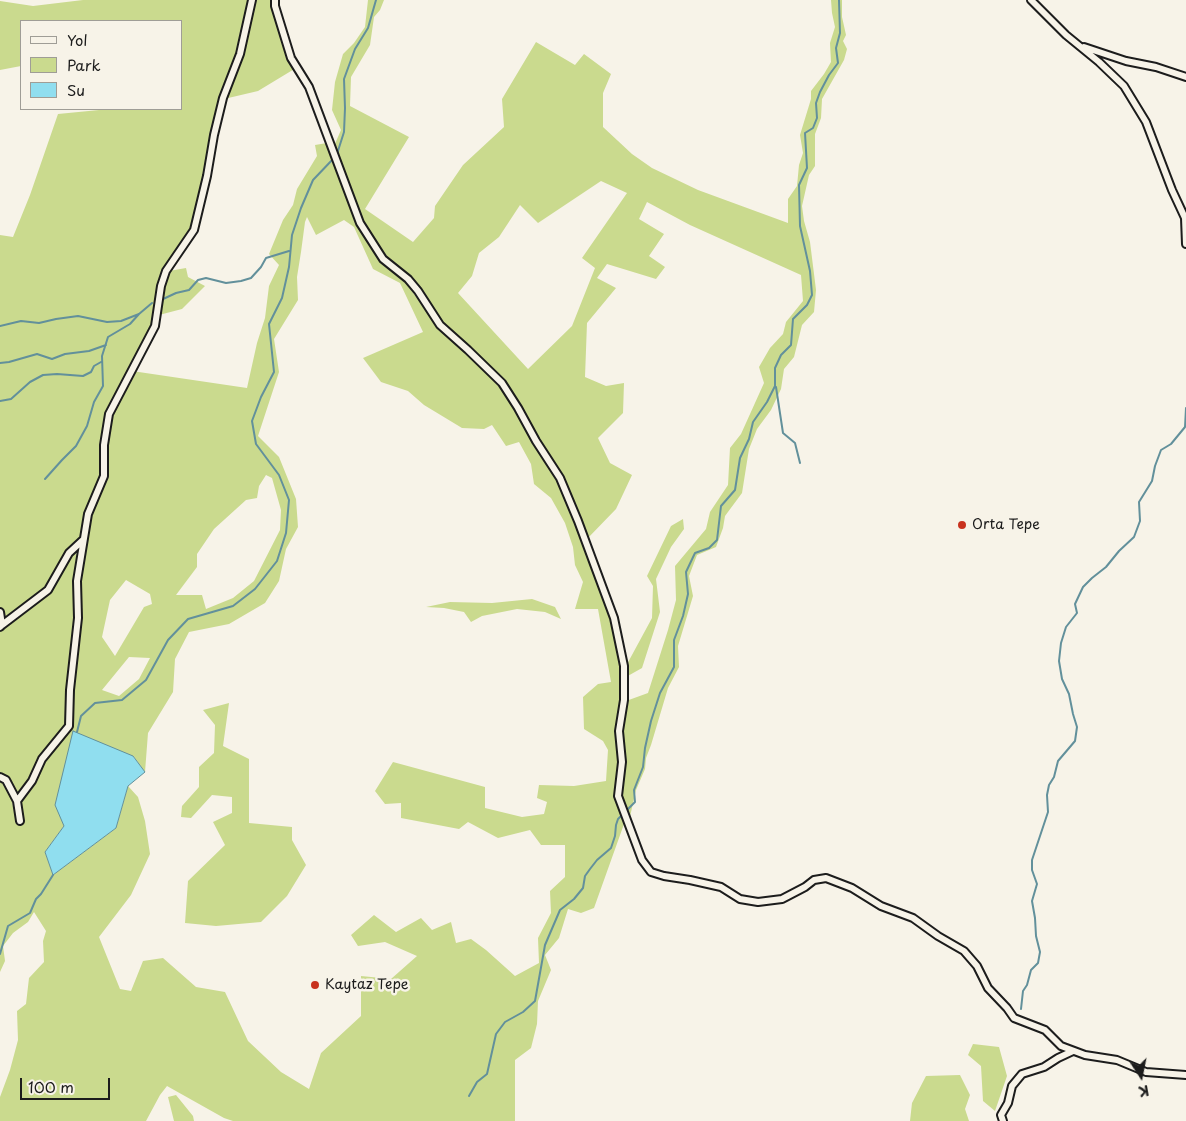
<!DOCTYPE html>
<style>
body{margin:0}
#map{position:relative;width:1186px;height:1121px;overflow:hidden;background:#f7f3e8;font-family:"Playpen Sans",sans-serif}
canvas{display:block}
.legend{position:absolute;left:20px;top:20px;width:162px;height:90px;box-sizing:border-box;background:#f7f3e8;border:1px solid #9f9d96;margin:0;padding:6px 9px;list-style:none;font-size:15px;color:#1c1c1c}
.legend li{display:flex;align-items:center;gap:10px;height:25px}
.legend b{width:25px;border:1px solid #9f9d96}
.north{position:absolute;left:1116px;top:1051px;width:50px;height:50px;-webkit-text-stroke:4px #f7f3e8;paint-order:stroke;rotate:169deg;font-size:14px;font-weight:700;line-height:20px;text-align:center;color:#1c1c1c}
.north::after{content:'';display:block;margin:auto;width:18px;height:22px;background:#1c1c1c;clip-path:polygon(50% 0,100% 100%,50% 72%,0 100%)}
.scale{position:absolute;left:20px;top:1078px;width:90px;height:22px;box-sizing:border-box;border:2px solid #1c1c1c;border-top:0;padding-left:6px;font-size:15px;line-height:18px;white-space:nowrap;color:#1c1c1c;-webkit-text-stroke:4px #f7f3e8;paint-order:stroke}
</style>
<div id="map">
<canvas width="1186" height="1121"></canvas>
<ul class="legend">
<li><b style="height:6px;background:#f7f3e8"></b>Yol</li>
<li><b style="height:14px;background:#cada8e"></b>Park</li>
<li><b style="height:14px;background:#90deef"></b>Su</li>
</ul>
<div class="north">K</div>
<div class="scale">100 m</div>
</div>
<script>
const ctx = document.querySelector('canvas').getContext('2d');
ctx.lineJoin = 'round';
function paint(path, color) { ctx.fillStyle = color; ctx.fill(path, 'evenodd'); }
const poly = rows => new Path2D(rows.map(r => 'M' + r).join(''));
function trace(path, color, width, dash) { ctx.strokeStyle = color; ctx.lineWidth = width; ctx.lineCap = dash ? 'butt' : 'round'; ctx.setLineDash(dash || []); ctx.stroke(path); }
function drawText(font, color, halo, rows, align = 'center') {
  ctx.font = font + ' "Playpen Sans",sans-serif'; ctx.lineWidth = 5; ctx.setLineDash([]); ctx.textBaseline = 'middle'; ctx.strokeStyle = halo; ctx.fillStyle = color; for (const [text, x, y, turn = 0] of rows) {
    ctx.save(); ctx.translate(x, y); ctx.rotate((+turn || 0) * Math.PI / 180); ctx.textAlign = isNaN(turn) ? turn : align; if (halo) ctx.strokeText(text, 0, 0); ctx.fillText(text, 0, 0); ctx.restore();
  }
}
paint(poly([
 [83,0,249,0,247,11,237,53,221,96,204,178,192,229,163,271,158,286,153,326,106,413,100,445,101,476,85,512,82,536,67,552,46,588,3,622,2,611,0,607,0,235,13,237,30,195,58,114,99,110,98,109,181,109,181,21,21,21,21,66,0,70,0,1,33,6],
 [254,0,273,0,296,68,258,91,224,99],
 [368,0,384,0,380,10,374,17,370,45,351,77,350,106,409,137,365,209,413,242,434,218,435,206,463,165,504,127,502,99,536,42,575,65,584,54,611,74,603,93,603,127,632,154,652,168,698,190,788,223,788,199,797,186,799,165,803,153,800,135,811,99,811,91,824,74,831,62,830,43,835,27,832,13,831,0,842,0,842,17,846,35,843,41,847,49,844,60,822,99,821,118,815,134,815,166,809,175,802,206,804,221,810,242,816,290,814,312,802,325,794,357,784,369,781,389,771,410,757,429,749,449,742,493,725,516,723,528,716,547,697,555,689,576,693,596,678,646,679,667,668,688,651,745,646,758,645,769,636,790,629,821,620,796,621,731,626,701,648,693,668,630,676,600,675,566,706,529,710,512,728,485,730,448,741,434,764,383,759,367,770,348,783,334,786,322,803,301,801,275,690,225,647,202,639,219,664,234,649,256,665,267,656,279,607,264,597,278,616,288,587,323,585,377,606,386,624,383,623,413,598,438,610,463,632,475,616,509,587,539,520,405,442,325,419,290,384,258,362,221,334,146,341,130,332,110,335,82,343,54,354,43,365,27],
 [601,181,627,193,582,258,595,268,572,326,528,369,458,293,472,276,479,253,499,237,520,205,538,223],
 [327,143,357,223,397,274,406,283,438,327,499,384,516,410,532,441,556,479,576,522,609,613,615,634,620,668,621,700,616,730,618,760,614,795,624,824,594,908,581,913,568,909,559,938,545,955,551,970,538,1001,537,1024,531,1048,515,1060,515,1121,233,1121,224,1118,167,1086,160,1095,146,1121,0,1121,0,1097,10,1070,18,1040,17,1011,26,1004,29,978,44,962,43,941,46,931,34,912,28,922,13,933,3,946,5,961,0,972,0,779,5,781,12,801,16,822,21,825,22,821,19,802,45,760,70,727,79,581,90,514,106,476,106,444,111,415,132,371,247,388,257,343,265,318,269,286,279,265,269,254,283,220,293,205,297,189,317,156,315,145],
 [307,217,316,235,344,220,354,227,373,269,400,283,423,332,363,358,381,382,408,391,424,405,462,428,484,429,492,425,506,446,519,442,531,464,534,484,551,498,565,523,573,547,575,565,583,582,575,609,598,609,611,682,598,684,583,697,584,729,603,741,608,750,606,781,574,786,539,785,537,798,547,802,544,814,522,817,485,808,485,787,393,762,375,791,385,804,401,803,401,818,459,829,468,822,498,838,530,830,541,845,565,845,565,877,550,891,551,913,538,938,539,963,515,976,486,950,471,939,456,943,451,922,432,930,421,918,396,932,374,915,351,935,358,946,385,942,417,956,391,979,361,976,361,1016,321,1053,309,1089,281,1072,248,1041,225,992,196,987,163,958,143,961,131,991,120,989,99,937,131,895,150,854,145,821,138,797,128,786,116,828,53,875,45,852,64,826,133,756,145,772,148,733,173,692,175,659,189,632,229,624,265,603,279,581,286,549,298,527,296,499,279,457,258,436,279,372,274,339,298,300,297,277,301,252,305,222],
 [266,475,272,478,281,510,280,530,254,581,233,598,206,609,202,595,176,595,197,567,197,554,214,529,246,500,257,498,259,486],
 [126,580,150,594,152,604,144,607,115,656,102,637,110,600],
 [129,657,150,658,139,679,119,696,102,690],
 [186,268,188,277,205,286,182,309,159,315,163,287,169,271],
 [683,519,684,529,671,547,656,579,660,612,642,668,626,677,626,666,652,618,653,586,647,576,671,526],
 [77,550,73,587,76,620,71,647,67,680,65,727,30,780,17,798,0,775,0,632,3,627,50,592,71,555],
 [532,599,555,607,561,619,545,612,517,609,482,616,471,622,464,612,444,608,426,607,450,602,492,603],
 [229,703,223,746,249,759,249,823,292,827,292,840,306,865,287,896,261,922,216,926,185,923,188,881,225,845,213,822,232,813,232,797,212,795,191,818,181,817,182,806,199,787,199,767,214,753,215,725,203,710],
 [973,1044,999,1047,1007,1076,995,1111,983,1101,981,1066,968,1055],
 [960,1075,970,1095,965,1109,969,1121,910,1121,912,1103,926,1076],
 [176,1095,193,1116,194,1121,174,1121,168,1097]
]), '#cada8e');
const water = poly([
 [73,731,133,756,145,772,128,786,116,828,53,875,45,852,64,826,55,805,73,731]
]);
paint(water, '#90deef');
trace(water, '#62909b', 1);
trace(poly([
 [337,154,344,132,345,108,344,79,355,49,368,28,376,0],
 [161,300,176,293,189,290,198,280,206,278,226,283,241,281,251,278,261,267,266,258,289,251],
 [0,326,21,321,39,323,56,319,78,316,107,322,121,321,139,314,152,303],
 [0,363,9,362,37,354,52,359,65,354,89,351,106,345],
 [776,387,783,433,795,443,800,463],
 [0,401,11,399,30,382,43,375,57,374,83,376,91,372,94,366,101,362],
 [45,479,62,460,76,446,87,426,94,402,103,386,102,356,108,337,130,324,139,314],
 [77,732,81,716,95,703,122,700,146,680,168,640,188,619,233,606,255,589,277,561,286,533,289,500,279,475,256,444,252,421,261,397,274,372,269,324,282,298,289,267,292,235,301,208,313,180,334,158],
 [0,954,8,926,30,913,36,899,41,894,53,875],
 [1021,1009,1023,991,1027,985,1031,970,1038,963,1040,952,1036,936,1035,918,1032,901,1037,884,1032,870,1032,860,1048,812,1047,795,1049,785,1054,777,1058,761,1075,741,1077,727,1073,714,1069,694,1062,679,1059,661,1061,643,1066,627,1077,613,1075,604,1083,587,1092,578,1106,567,1119,551,1134,537,1140,521,1139,502,1152,481,1155,466,1161,450,1171,444,1185,427,1186,408],
 [469,1096,477,1082,487,1074,496,1034,505,1022,523,1012,535,1001,545,945,560,910,574,899,583,888,585,876,590,869,597,860,611,848,615,836,616,825,618,819,635,802,634,790,643,767,645,748,651,721,660,693,674,667,674,640,683,616,688,594,686,572,695,553,709,548,717,540,721,506,735,490,740,458,749,439,753,422,767,402,775,386,775,368,781,355,791,345,793,319,807,305,812,295,810,271,800,226,799,185,807,168,805,133,813,128,817,118,816,103,820,92,829,75,838,63,836,48,840,33,839,0]
]), '#62909b', 2);
const minor = poly([
 [275,0,275,6,291,58,309,87,360,223,383,259,408,279,418,291,440,325,468,350,502,383,518,408,536,441,560,478,578,521,614,618,624,666,624,700,619,731,622,762,618,796,642,860,651,872,664,876,690,880,721,887,740,899,758,902,782,899,805,887,814,880,826,878,852,888,881,906,913,918,938,936,964,951,977,966,988,988,1007,1008,1014,1018,1045,1030,1061,1046,1085,1055,1117,1060,1146,1072,1186,1075],
 [1031,0,1066,35,1099,62,1124,86,1146,122,1172,190,1185,218,1186,244],
 [1084,47,1126,61,1156,67,1186,77],
 [0,612,2,625,0,627],
 [2,625,48,590,69,553,83,540],
 [0,777,6,780,17,801,20,821],
 [17,801,32,781,42,759,69,726,70,690,78,618,77,581,88,514,104,476,104,445,109,414,155,326,161,286,166,271,194,230,207,176,214,135,223,98,240,54,252,0],
 [1003,1121,1001,1115,1008,1103,1012,1086,1022,1074,1044,1067,1058,1058,1073,1051]
]);
trace(minor, '#1c1c1c', 10);
trace(minor, '#f7f3e8', 6);
for (const [x, y, r, color] of [
 [962,525,5,"#c8321e"],
 [315,985,5,"#c8321e"]
]) { const dot = new Path2D(); dot.arc(x, y, r, 0, 2 * Math.PI); ctx.fillStyle = color; ctx.fill(dot); trace(dot, '#f7f3e8', 2); }
drawText('14px', '#1c1c1c', '#f7f3e8', [
 ["Orta Tepe",972,525],
 ["Kaytaz Tepe",325,985]
], 'left');
</script>
